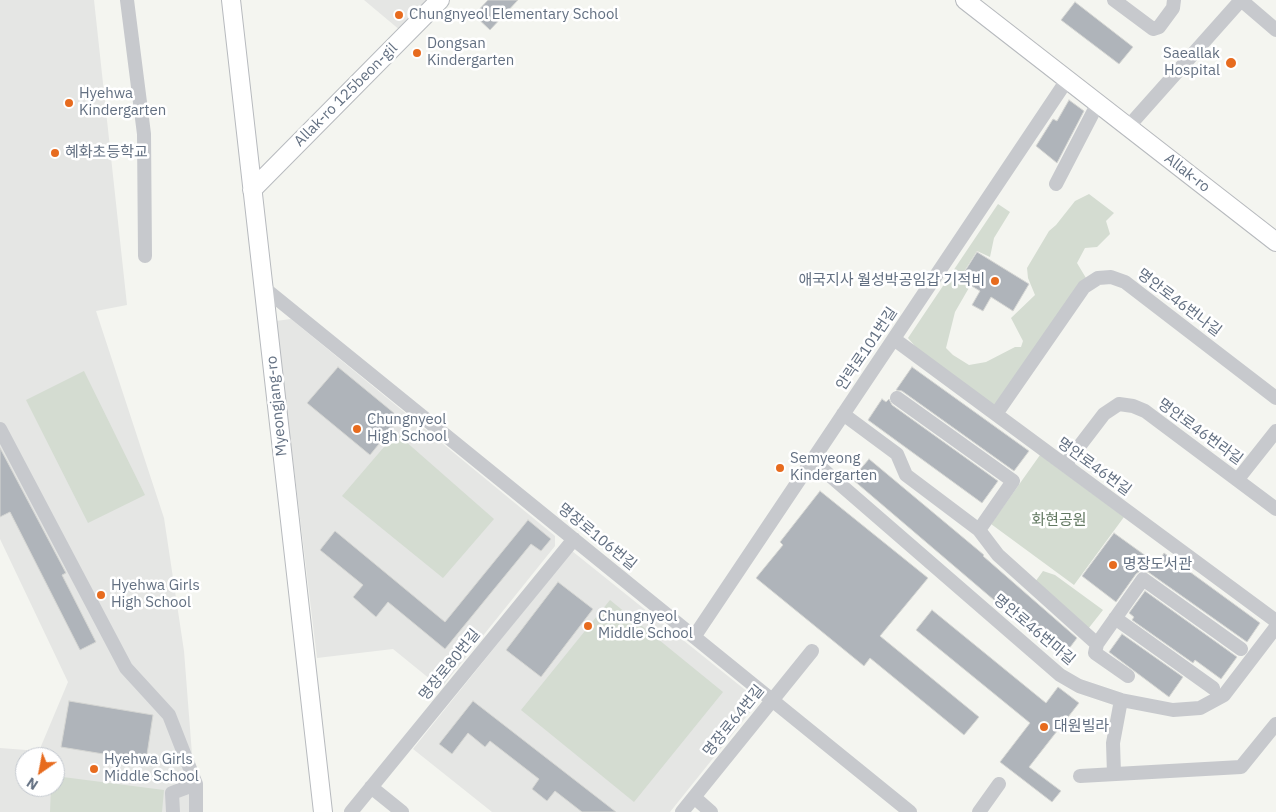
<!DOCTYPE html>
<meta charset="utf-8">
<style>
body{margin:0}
#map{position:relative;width:1276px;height:812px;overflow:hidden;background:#f4f5f0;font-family:"IBM Plex Sans",sans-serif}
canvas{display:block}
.north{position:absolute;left:15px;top:747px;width:50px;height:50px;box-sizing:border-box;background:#fff;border:1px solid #c1c6cd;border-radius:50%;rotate:213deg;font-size:14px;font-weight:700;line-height:20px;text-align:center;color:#637082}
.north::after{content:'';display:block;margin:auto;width:18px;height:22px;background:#e76b1e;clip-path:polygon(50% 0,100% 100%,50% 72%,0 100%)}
</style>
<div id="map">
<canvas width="1276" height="812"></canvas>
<div class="north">N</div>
</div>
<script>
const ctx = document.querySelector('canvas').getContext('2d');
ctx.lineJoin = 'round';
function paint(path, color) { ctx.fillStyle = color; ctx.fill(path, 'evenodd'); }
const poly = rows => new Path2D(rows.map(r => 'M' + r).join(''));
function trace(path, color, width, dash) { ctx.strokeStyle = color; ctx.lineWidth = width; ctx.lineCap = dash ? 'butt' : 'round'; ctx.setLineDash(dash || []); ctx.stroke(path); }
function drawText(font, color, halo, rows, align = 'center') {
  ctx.font = font + ' "IBM Plex Sans","Noto Sans KR",sans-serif'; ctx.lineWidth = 5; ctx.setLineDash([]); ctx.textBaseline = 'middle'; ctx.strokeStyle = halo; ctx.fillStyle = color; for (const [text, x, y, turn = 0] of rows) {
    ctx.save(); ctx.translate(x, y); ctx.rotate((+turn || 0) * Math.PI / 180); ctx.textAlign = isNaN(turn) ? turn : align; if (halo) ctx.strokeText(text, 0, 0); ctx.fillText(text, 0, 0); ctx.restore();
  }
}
paint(poly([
 [0,0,94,0,127,305,96,311,164,518,184,651,194,780,191,812,0,812,0,748,39,751,68,682,0,539],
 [25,757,55,757,55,787,25,787],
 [364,0,432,0,401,31],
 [291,319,555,536,555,546,441,688,393,649,317,658,276,321],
 [572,551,759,701,670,812,492,812,413,749]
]), '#e5e6e4');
paint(poly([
 [1089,194,1114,213,1106,221,1110,234,1097,247,1085,248,1077,263,1086,278,996,410,919,351,908,338,998,204,1010,212,994,238,990,257,977,251,960,278,970,286,955,312,946,348,953,355,969,365,986,362,1015,347,1021,347,1023,341,1011,318,1035,295,1028,278,1027,268,1049,231,1056,225,1075,201],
 [84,371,145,495,88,523,26,400],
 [396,433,494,519,443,578,342,496],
 [1040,455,1124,517,1074,585,991,524],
 [1043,571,1055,575,1103,610,1088,629,1035,582],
 [610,600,723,692,634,802,521,710],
 [55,776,164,790,162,812,50,812,51,787,55,787]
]), '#d4dcd1');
const building = poly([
 [488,0,518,0,490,30,474,15,488,0],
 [1075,2,1133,47,1119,64,1061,20,1075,2],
 [1069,100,1084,111,1057,163,1036,146,1053,119,1057,121,1069,100],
 [977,252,1029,284,1013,311,991,297,983,311,972,305,980,291,960,279,977,252],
 [338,367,400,418,370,455,307,403,338,367],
 [912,367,1029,451,1014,471,902,391,896,390,912,367],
 [882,399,886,402,889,399,892,405,998,481,982,503,868,420,882,399],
 [0,448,66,573,62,575,96,642,80,650,10,512,0,517,0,448],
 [869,459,984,555,983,556,1077,638,1062,658,852,479,869,459],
 [820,491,928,578,880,636,979,717,964,735,870,658,864,666,756,578,783,545,780,542,820,491],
 [528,520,551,539,541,551,531,544,445,649,388,602,376,617,353,597,363,585,320,550,335,531,445,622,528,520],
 [1114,533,1157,564,1164,553,1260,623,1247,642,1148,572,1140,571,1136,574,1116,602,1082,576,1114,533],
 [558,582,593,609,541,677,506,650,558,582],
 [1145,591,1237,657,1221,679,1195,660,1193,663,1132,620,1134,617,1129,613,1145,591],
 [932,610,1046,703,1058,687,1079,703,1029,767,1061,791,1052,802,1000,762,1030,723,916,630,932,610],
 [1122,634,1183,677,1169,697,1109,652,1122,634],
 [69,701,153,715,146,761,61,747,69,701],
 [473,701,616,812,582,812,555,791,547,801,532,789,539,779,490,741,485,747,468,733,452,754,439,744,473,701]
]);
paint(building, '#afb4ba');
trace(building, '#d5d6d3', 1);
const major = poly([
 [231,0,323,812],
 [965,0,1276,242],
 [252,190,440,0]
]);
trace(major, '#b7babe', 20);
trace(poly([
 [127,0,144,134,145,256],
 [1114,0,1153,29,1159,27,1173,8,1174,0],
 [1241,0,1276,30],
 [1128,127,1241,0],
 [1056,184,1098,103],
 [264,288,910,812],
 [894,339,1276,621],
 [897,398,1013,481,979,530],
 [843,414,897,454,906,475,979,530,998,555,1097,644],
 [996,414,1084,287,1098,278,1111,277,1125,282,1276,398],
 [0,429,126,668,169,715,196,784,196,812],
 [812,460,1060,675,1079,686,1121,700,1173,710,1200,708,1224,695,1276,627],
 [1065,465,1104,414,1119,404,1133,406,1145,411,1276,509],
 [1238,479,1276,431],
 [1115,618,1213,688],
 [694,637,1067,80],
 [1128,676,1095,653,1097,644,1143,579,1241,649],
 [1114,774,1113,743,1121,700],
 [1080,776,1241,767,1276,724],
 [371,787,402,812],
 [694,797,711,812],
 [173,812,172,793,196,784],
 [351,812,574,539],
 [682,812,812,651],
 [979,812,999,784]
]), '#c7c9cd', 14);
trace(major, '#fff', 18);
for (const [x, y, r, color] of [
 [399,15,5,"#e76b1e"],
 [417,53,5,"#e76b1e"],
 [1231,63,6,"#e76b1e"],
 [69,103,5,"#e76b1e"],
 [55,153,5,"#e76b1e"],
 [995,281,5,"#e76b1e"],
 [357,429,5,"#e76b1e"],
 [780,468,5,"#e76b1e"],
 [1113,565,5,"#e76b1e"],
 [101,595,5,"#e76b1e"],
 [588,626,5,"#e76b1e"],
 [1044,727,5,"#e76b1e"],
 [94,769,5,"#e76b1e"]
]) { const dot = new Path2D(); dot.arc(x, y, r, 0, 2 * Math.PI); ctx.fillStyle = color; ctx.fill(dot); trace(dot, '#fff', 2); }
drawText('15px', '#637082', '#fff', [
 ["Chungnyeol Elementary School",409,15],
 ["Dongsan",427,44],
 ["Kindergarten",427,61],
 ["Saeallak",1220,54,"right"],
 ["Hospital",1220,71,"right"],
 ["Hyehwa",79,94],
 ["Kindergarten",79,111],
 ["혜화초등학교",65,153],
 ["애국지사 월성박공임갑 기적비",985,281,"right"],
 ["Chungnyeol",367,420],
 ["High School",367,437],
 ["Semyeong",790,459],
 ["Kindergarten",790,476],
 ["명장도서관",1123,565],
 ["Hyehwa Girls",111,586],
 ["High School",111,603],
 ["Chungnyeol",598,617],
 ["Middle School",598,634],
 ["대원빌라",1054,727],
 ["Hyehwa Girls",104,760],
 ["Middle School",104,777]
], 'left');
drawText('15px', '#637082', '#fff', [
 ["Allak-ro 125beon-gil",346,95,-45],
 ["Allak-ro",1187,173,38],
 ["명안로46번나길",1179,303,37],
 ["안락로101번길",867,349,-56],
 ["Myeongjang-ro",277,406,-96],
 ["명안로46번라길",1200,432,36],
 ["명안로46번길",1094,467,36],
 ["명장로106번길",597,537,39],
 ["명안로46번마길",1034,630,40],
 ["명장로80번길",450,665,-51],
 ["명장로64번길",734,721,-51]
]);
drawText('15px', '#637962', '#fff', [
 ["화현공원",1059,521]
]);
</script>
